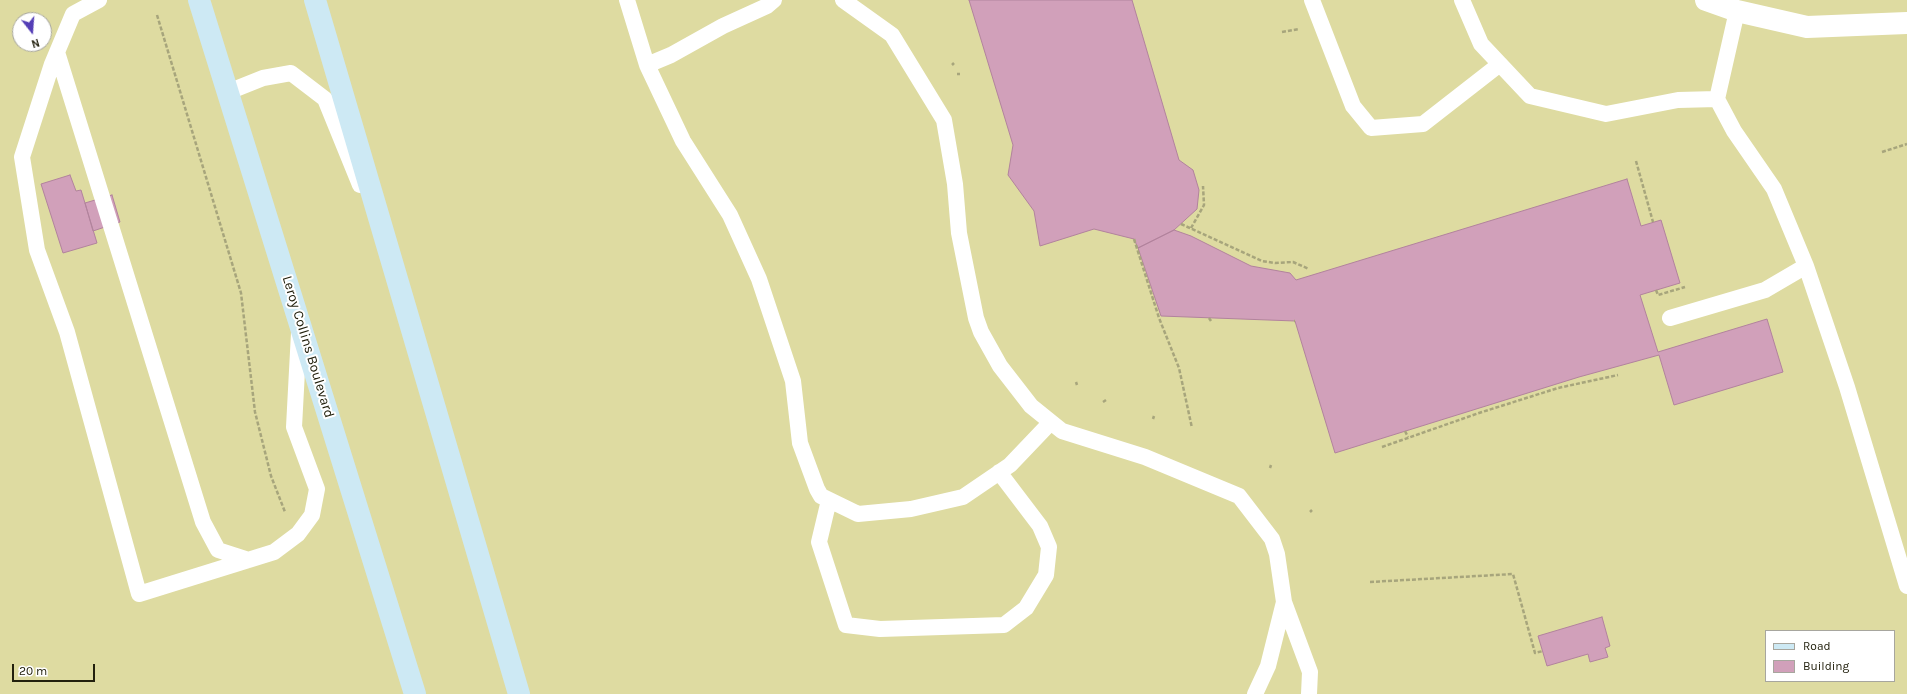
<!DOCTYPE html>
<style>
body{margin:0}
#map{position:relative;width:1907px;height:694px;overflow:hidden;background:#eae7b3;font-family:Karla,sans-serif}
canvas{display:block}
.legend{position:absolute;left:1765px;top:630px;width:130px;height:52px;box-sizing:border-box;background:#fff;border:1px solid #a7a69e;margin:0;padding:5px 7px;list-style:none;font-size:12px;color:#22200d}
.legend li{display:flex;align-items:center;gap:8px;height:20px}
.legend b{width:20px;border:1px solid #a7a69e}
.north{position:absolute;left:12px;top:12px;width:40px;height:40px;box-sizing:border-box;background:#fff;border:1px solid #a7a69e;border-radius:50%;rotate:163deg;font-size:11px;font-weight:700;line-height:16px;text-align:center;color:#22200d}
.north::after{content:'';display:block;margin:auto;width:14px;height:18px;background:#543eb6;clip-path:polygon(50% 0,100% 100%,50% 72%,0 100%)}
.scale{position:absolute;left:12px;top:664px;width:83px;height:18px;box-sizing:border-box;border:2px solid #22200d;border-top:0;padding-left:5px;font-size:12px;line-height:14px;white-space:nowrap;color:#22200d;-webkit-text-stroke:3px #fff;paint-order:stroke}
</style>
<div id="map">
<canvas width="1907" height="694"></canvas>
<ul class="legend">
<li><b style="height:5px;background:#cde9f4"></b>Road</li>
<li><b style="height:11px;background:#d1a0ba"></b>Building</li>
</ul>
<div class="north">N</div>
<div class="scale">20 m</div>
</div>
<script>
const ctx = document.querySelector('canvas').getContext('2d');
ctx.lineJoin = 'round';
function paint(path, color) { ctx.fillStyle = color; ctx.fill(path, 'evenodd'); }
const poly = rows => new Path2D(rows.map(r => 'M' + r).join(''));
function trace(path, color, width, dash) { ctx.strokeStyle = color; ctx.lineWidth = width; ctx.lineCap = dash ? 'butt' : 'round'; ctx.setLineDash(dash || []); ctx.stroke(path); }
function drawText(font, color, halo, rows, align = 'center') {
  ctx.font = font + ' Karla,sans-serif'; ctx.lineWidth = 4; ctx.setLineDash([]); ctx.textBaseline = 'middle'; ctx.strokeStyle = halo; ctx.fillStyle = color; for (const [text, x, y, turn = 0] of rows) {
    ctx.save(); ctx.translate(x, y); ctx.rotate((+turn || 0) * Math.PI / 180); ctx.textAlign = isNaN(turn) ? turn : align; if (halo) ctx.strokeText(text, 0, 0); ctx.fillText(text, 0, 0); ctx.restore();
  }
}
paint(poly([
 [0,0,1907,0,1907,694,0,694],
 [20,20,44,20,44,44,20,44],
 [1766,631,1894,631,1894,681,1766,681]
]), '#dedba1');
const building = poly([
 [969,0,1132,0,1179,160,1193,170,1199,190,1197,209,1174,230,1138,248,1134,239,1094,229,1040,246,1034,211,1008,175,1013,145,969,0],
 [70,175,76,191,81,190,97,243,63,253,41,184,70,175],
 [1627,179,1641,226,1661,220,1680,283,1640,295,1658,352,1767,319,1783,372,1674,405,1659,355,1579,377,1335,453,1295,321,1161,316,1138,248,1174,230,1191,236,1251,266,1290,273,1296,280,1627,179],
 [112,195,120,222,93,231,85,203,112,195],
 [1602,617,1610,646,1605,648,1608,657,1590,662,1588,654,1547,666,1538,636,1602,617]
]);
paint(building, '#d1a0ba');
trace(building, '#b2839d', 1);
trace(poly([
 [157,15,241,293,255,412,271,476,285,512],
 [1282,32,1299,29],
 [952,65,954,63],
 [957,74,960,74],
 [1882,152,1907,144],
 [1636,161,1653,222],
 [1181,224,1262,261,1275,263,1293,262,1309,269],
 [1191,228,1204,205,1203,186],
 [1134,239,1159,318,1179,368,1192,428],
 [1656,290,1658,295,1685,287],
 [1209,318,1211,321],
 [1294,321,1295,321],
 [1076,382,1077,385],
 [1103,402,1106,400],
 [1153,419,1154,416],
 [1405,431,1408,437],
 [1382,447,1479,413,1558,388,1618,375],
 [1270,468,1271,465],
 [1310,512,1312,510],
 [1370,582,1513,574,1535,653,1543,651]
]), '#a7a57c', 2.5, [4, 2]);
trace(poly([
 [99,0,73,14,52,64,22,157,37,250,67,332,139,594,274,552,298,534,312,515,317,489,294,427,299,333],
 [627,0,647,65],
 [774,0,767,6,723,26,671,55,647,65,683,141,730,215,759,279,793,381,800,443,817,489,821,496,858,514,911,509,963,497,1010,465,1051,422],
 [843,0,892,35,944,120,955,184,959,233,976,318,981,332,1000,366,1031,406,1062,431,1145,457,1239,496,1272,539,1277,554,1284,602,1310,672,1309,694],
 [1312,0,1353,106,1371,128,1423,124,1500,64],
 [1462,0,1481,44,1530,96,1606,114,1678,100,1717,99],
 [1737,11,1717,99,1734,131,1774,189,1806,266,1847,387,1907,586],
 [57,52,203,522,218,550,249,560],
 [228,92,263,78,291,73,325,99,360,185],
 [1670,318,1765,290,1806,266],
 [829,500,819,542,846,625,880,629,1004,625,1026,608,1046,575,1049,547,1040,526,999,472],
 [1255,694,1268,666,1284,602]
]), '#fff', 16);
trace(poly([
 [1706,0,1737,11,1807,27,1907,23]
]), '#fff', 22);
trace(poly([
 [199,0,415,694],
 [315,0,519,694]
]), '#cde9f4', 22);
drawText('14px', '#22200d', '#fff', [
 ["Leroy Collins Boulevard",308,347,73]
]);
</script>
